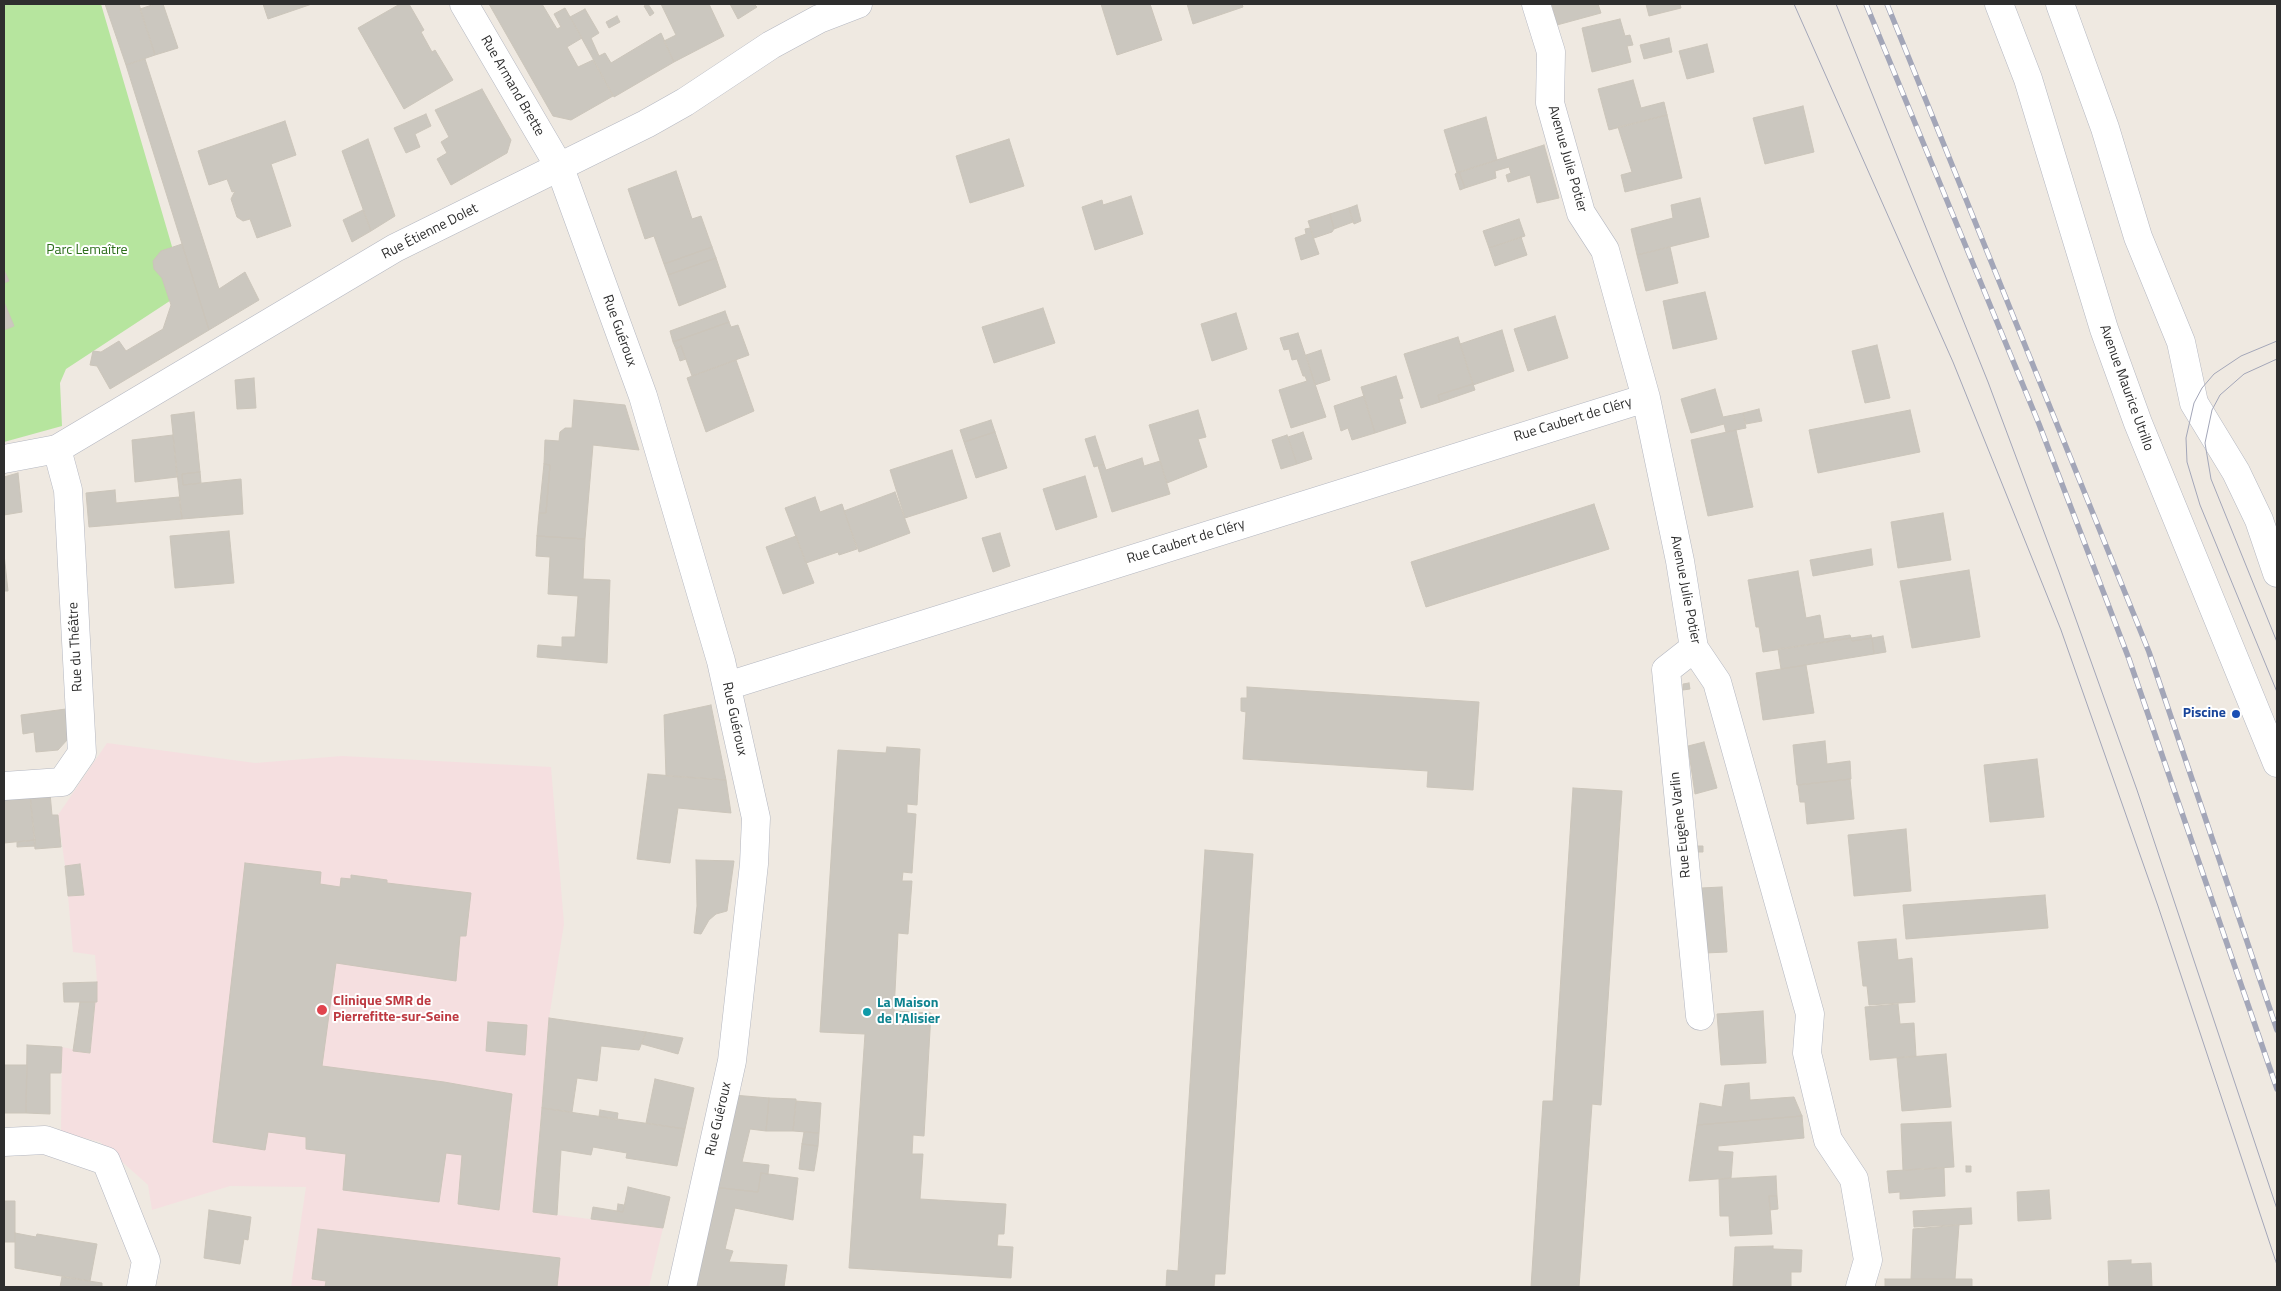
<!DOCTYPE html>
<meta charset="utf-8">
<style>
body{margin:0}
#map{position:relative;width:2281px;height:1291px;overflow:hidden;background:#efe9e1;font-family:"Titillium Web",sans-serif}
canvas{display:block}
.frame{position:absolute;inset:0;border:5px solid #2e2e2e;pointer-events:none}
</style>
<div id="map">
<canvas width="2281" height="1291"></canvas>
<div class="frame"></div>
</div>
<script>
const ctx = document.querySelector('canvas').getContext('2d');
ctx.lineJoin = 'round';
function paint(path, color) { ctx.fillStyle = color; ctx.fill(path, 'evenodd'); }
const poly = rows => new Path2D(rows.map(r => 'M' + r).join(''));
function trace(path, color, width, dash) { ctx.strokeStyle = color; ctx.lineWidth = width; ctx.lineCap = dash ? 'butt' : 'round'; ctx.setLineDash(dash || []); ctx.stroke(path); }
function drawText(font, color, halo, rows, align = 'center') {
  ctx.font = font + ' "Titillium Web",sans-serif'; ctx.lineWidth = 4; ctx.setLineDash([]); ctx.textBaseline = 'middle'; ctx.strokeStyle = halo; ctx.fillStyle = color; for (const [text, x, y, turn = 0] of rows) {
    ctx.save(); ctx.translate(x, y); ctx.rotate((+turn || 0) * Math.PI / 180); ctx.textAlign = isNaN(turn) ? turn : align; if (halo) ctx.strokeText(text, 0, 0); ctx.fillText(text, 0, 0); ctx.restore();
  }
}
paint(poly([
 [107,743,255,763,342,756,551,767,564,924,549,1018,533,1212,663,1228,649,1287,291,1287,306,1187,230,1186,152,1210,148,1185,100,1142,61,1132,62,1047,90,1053,95,1002,97,1001,97,982,95,955,73,952,68,896,84,895,80,864,65,866,58,815]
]), '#f5dfe0');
paint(poly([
 [4,4,101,4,185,291,66,369,60,383,62,426,4,442]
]), '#b6e59e');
const building = poly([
 [105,4,139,4,155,55,126,65,105,4],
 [155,4,163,4,178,48,155,55,140,9,155,4],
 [263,4,312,4,268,19,263,4],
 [400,4,409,4,424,30,421,32,432,52,435,50,453,80,404,109,358,28,400,4],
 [489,4,542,4,557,29,561,27,554,14,565,8,582,38,567,47,578,67,593,60,613,96,571,120,553,116,489,4],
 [648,4,654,13,650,16,644,6,648,4],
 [661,4,709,4,724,36,674,62,664,41,676,35,661,4],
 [730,4,754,4,757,7,738,19,730,4],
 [1101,4,1150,4,1162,40,1117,55,1101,4],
 [1187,4,1242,4,1243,7,1193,24,1187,4],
 [1552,4,1598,4,1601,13,1557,25,1552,4],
 [1646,4,1680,4,1681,8,1649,16,1646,4],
 [585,9,599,33,591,38,599,56,605,53,611,63,661,33,674,62,614,97,570,17,585,9],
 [617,16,620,22,609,28,606,22,617,16],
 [1620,19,1625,36,1630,35,1633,45,1627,46,1631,62,1592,72,1582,28,1620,19],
 [1669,38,1672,52,1644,59,1640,45,1669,38],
 [1707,44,1714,72,1687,79,1679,51,1707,44],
 [145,59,219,289,245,272,259,300,209,330,126,65,145,59],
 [1633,80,1641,108,1664,102,1667,115,1609,130,1598,89,1633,80],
 [482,89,511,140,507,153,451,185,437,159,447,153,441,142,449,137,435,110,482,89],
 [1803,106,1814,152,1765,164,1753,118,1803,106],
 [426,114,431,126,415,134,420,147,406,153,394,128,426,114],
 [1667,115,1682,178,1625,192,1621,175,1632,172,1618,127,1667,115],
 [1486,117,1497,160,1457,173,1444,130,1486,117],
 [285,121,296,155,271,164,291,226,257,238,250,219,243,221,237,217,231,199,235,191,232,192,227,179,209,185,198,151,285,121],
 [368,139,395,216,371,231,342,151,368,139],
 [1009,139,1024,186,970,203,956,156,1009,139],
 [1544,145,1559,198,1537,203,1530,175,1508,182,1506,175,1511,173,1509,167,1495,171,1496,178,1465,188,1459,172,1544,145],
 [676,171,692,219,701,216,712,247,664,264,654,236,645,239,628,189,676,171],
 [1459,172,1465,188,1460,190,1455,174,1459,172],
 [1131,196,1143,234,1095,250,1082,207,1102,200,1103,205,1131,196],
 [1700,198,1709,237,1637,255,1631,229,1673,218,1671,205,1700,198],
 [1357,205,1361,221,1354,224,1349,208,1357,205],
 [1349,208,1353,222,1334,229,1330,214,1349,208],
 [363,210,371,231,352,242,343,220,363,210],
 [1330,214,1334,229,1332,232,1314,238,1308,221,1330,214],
 [1519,219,1525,236,1489,248,1483,231,1519,219],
 [1310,228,1319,254,1301,260,1295,238,1306,234,1305,229,1310,228],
 [1521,237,1527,255,1495,266,1489,248,1521,237],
 [182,244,209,330,110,389,97,366,90,365,93,351,101,352,119,341,126,351,163,329,171,305,162,278,154,269,153,261,161,251,182,244],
 [712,247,716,258,668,275,664,264,712,247],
 [1670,247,1678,283,1646,291,1637,255,1670,247],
 [716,258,726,287,679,306,668,275,716,258],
 [4,270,9,281,4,283,4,270],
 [1705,292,1717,339,1673,349,1663,301,1705,292],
 [4,302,14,326,4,330,4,302],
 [1043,308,1055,343,994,363,982,327,1043,308],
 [725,311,729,322,673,342,670,331,725,311],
 [1236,313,1247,349,1212,361,1201,324,1236,313],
 [1555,316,1568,358,1528,371,1514,329,1555,316],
 [729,322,731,327,738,325,749,355,692,376,681,346,676,349,673,342,729,322],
 [1502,330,1514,371,1473,385,1460,344,1502,330],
 [1298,333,1326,417,1291,428,1279,390,1307,381,1305,376,1303,376,1297,359,1292,360,1289,349,1284,350,1280,338,1298,333],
 [1458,337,1473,384,1438,395,1440,402,1421,408,1404,354,1458,337],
 [1877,345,1890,398,1865,403,1852,351,1877,345],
 [681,346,686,359,680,361,676,349,681,346],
 [1321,350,1330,380,1315,385,1306,355,1321,350],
 [736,360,754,411,706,432,687,378,736,360],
 [1396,376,1403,398,1399,399,1406,423,1375,433,1361,387,1396,376],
 [254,378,256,408,237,409,235,380,254,378],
 [1473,384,1475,390,1440,402,1438,395,1473,384],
 [1715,389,1723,417,1743,413,1746,428,1726,432,1724,424,1691,433,1681,399,1715,389],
 [1364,396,1375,433,1352,440,1348,428,1341,431,1334,406,1364,396],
 [574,400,625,405,639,450,593,445,585,539,537,536,539,513,546,513,550,465,544,464,545,440,559,441,560,432,565,428,572,428,574,400],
 [1759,409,1762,421,1746,424,1743,413,1759,409],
 [1198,410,1206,437,1198,439,1207,467,1167,483,1149,425,1198,410],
 [1910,410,1920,452,1818,473,1809,430,1910,410],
 [194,412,200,472,182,474,183,485,241,479,243,514,182,519,171,415,194,412],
 [991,420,995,432,964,442,960,430,991,420],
 [1736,430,1753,507,1708,516,1691,440,1736,430],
 [995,432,1007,468,976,478,964,442,995,432],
 [1303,432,1312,459,1297,464,1288,437,1303,432],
 [173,435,177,477,135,482,132,440,173,435],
 [1287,435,1297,464,1281,469,1272,440,1287,435],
 [1095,436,1104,464,1094,467,1085,439,1095,436],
 [952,450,967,498,905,518,890,470,952,450],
 [1142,458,1144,466,1160,461,1170,494,1112,512,1098,466,1104,464,1106,470,1142,458],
 [544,464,550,465,546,513,539,513,544,464],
 [200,472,201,483,183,485,182,474,200,472],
 [18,473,22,512,4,515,4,477,18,473],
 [1085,476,1097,517,1056,530,1043,489,1085,476],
 [115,490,116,503,179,497,182,519,89,527,86,493,115,490],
 [895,492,910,533,859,552,844,511,895,492],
 [815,497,820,512,842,504,857,549,839,555,838,552,806,563,785,508,815,497],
 [1594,504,1609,549,1426,607,1411,562,1594,504],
 [1943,513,1951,560,1898,568,1891,522,1943,513],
 [229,531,234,583,175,588,170,536,229,531],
 [1000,533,1010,566,993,572,982,538,1000,533],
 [537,536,585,539,583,579,610,580,607,663,537,657,538,645,562,647,562,637,575,637,578,596,548,594,550,557,536,556,537,536],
 [796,536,814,583,783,594,766,547,796,536],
 [1871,549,1873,565,1813,576,1810,560,1871,549],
 [4,554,8,591,4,591,4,554],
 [1969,570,1980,637,1912,648,1900,581,1969,570],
 [1798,571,1806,618,1820,615,1824,639,1850,635,1851,638,1763,652,1759,627,1756,627,1748,580,1798,571],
 [1871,635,1872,638,1852,641,1851,638,1871,635],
 [1883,636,1886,652,1874,654,1872,638,1883,636],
 [1851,638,1852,641,1872,638,1874,654,1781,669,1778,649,1851,638],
 [1806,665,1814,713,1763,720,1756,673,1806,665],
 [1689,683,1690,689,1683,690,1683,684,1689,683],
 [1247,687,1479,702,1473,790,1427,787,1428,771,1243,759,1246,712,1241,711,1241,698,1247,698,1247,687],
 [711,705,726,780,666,776,664,715,711,705],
 [66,709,68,739,58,750,36,752,34,732,23,734,21,715,66,709],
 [1825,741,1827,764,1850,761,1851,779,1797,785,1793,745,1825,741],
 [1704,742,1717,788,1695,794,1688,746,1704,742],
 [887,747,920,749,917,805,907,804,907,813,916,814,912,873,903,872,902,881,912,881,908,934,898,933,894,1011,931,1013,924,1136,913,1135,912,1154,923,1154,920,1199,1006,1204,1004,1234,998,1234,997,1246,1013,1247,1011,1278,849,1268,865,1034,820,1032,838,750,886,753,887,747],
 [2037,759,2044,817,1990,822,1984,765,2037,759],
 [648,774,726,780,731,813,678,808,670,863,637,859,648,774],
 [1850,779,1854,819,1807,824,1805,802,1800,802,1798,785,1850,779],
 [1573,788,1622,791,1601,1105,1592,1104,1579,1287,1531,1287,1543,1101,1553,1101,1573,788],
 [50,793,52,815,58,815,61,847,35,849,30,795,50,793],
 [30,795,35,840,4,843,4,798,30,795],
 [1906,829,1911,891,1854,896,1848,835,1906,829],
 [35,840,35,846,17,847,17,842,35,840],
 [1697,846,1703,846,1703,852,1697,852,1697,846],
 [1205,850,1253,854,1225,1274,1215,1274,1214,1287,1166,1287,1167,1270,1178,1271,1205,850],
 [696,860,734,861,727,911,716,914,709,920,701,934,694,933,697,906,696,860],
 [245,863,321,872,320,884,340,887,341,878,351,879,351,875,387,880,387,883,471,893,466,936,460,936,456,981,336,963,322,1066,444,1082,512,1094,499,1210,458,1204,462,1155,446,1153,439,1202,343,1190,346,1154,306,1149,306,1137,268,1132,265,1150,213,1142,245,863],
 [80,864,84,895,68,896,65,866,80,864],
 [1722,887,1727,952,1705,953,1701,888,1722,887],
 [2045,895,2048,928,1906,939,1903,905,2045,895],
 [1896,939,1898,960,1912,958,1915,1002,1869,1005,1867,986,1863,986,1858,942,1896,939],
 [97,982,97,1002,64,1002,63,983,97,982],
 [80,1002,95,1002,90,1053,73,1051,80,1002],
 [1898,1004,1900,1024,1914,1023,1916,1056,1870,1060,1865,1007,1898,1004],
 [1763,1011,1766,1063,1721,1065,1717,1014,1763,1011],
 [549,1018,646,1032,639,1050,601,1046,597,1081,577,1078,572,1112,542,1108,549,1018],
 [488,1022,527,1025,525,1055,486,1051,488,1022],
 [646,1032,683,1038,678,1054,642,1044,646,1032],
 [27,1045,62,1047,61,1073,50,1073,50,1114,26,1113,27,1045],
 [1946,1054,1951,1107,1902,1111,1897,1058,1946,1054],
 [4,1065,27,1065,26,1113,4,1113,4,1065],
 [655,1079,694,1088,685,1129,646,1123,655,1079],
 [1749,1083,1750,1100,1794,1097,1802,1116,1697,1125,1700,1103,1722,1107,1725,1085,1749,1083],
 [733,1095,769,1098,766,1131,750,1129,742,1162,769,1165,768,1174,761,1173,758,1192,712,1187,733,1095],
 [769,1098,796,1099,793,1131,766,1131,769,1098],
 [796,1101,821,1103,819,1133,793,1131,796,1101],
 [542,1108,685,1129,677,1166,626,1158,627,1153,593,1147,591,1155,561,1150,557,1215,533,1212,542,1108],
 [600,1110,618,1113,617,1120,599,1116,600,1110],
 [1802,1116,1804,1138,1718,1146,1718,1151,1733,1152,1731,1178,1689,1181,1697,1125,1802,1116],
 [1951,1122,1954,1167,1903,1170,1901,1124,1951,1122],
 [804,1132,819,1133,818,1146,802,1144,804,1132],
 [802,1144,818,1146,814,1171,799,1169,802,1144],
 [1966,1166,1971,1166,1971,1172,1966,1172,1966,1166],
 [1944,1168,1945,1196,1900,1199,1900,1192,1889,1193,1887,1171,1944,1168],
 [761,1173,798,1178,793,1220,735,1208,725,1249,733,1251,729,1262,787,1265,784,1287,687,1287,712,1187,758,1192,761,1173],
 [1776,1176,1777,1196,1769,1196,1772,1234,1730,1236,1729,1216,1720,1216,1719,1179,1776,1176],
 [628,1187,670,1197,663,1228,591,1219,593,1207,623,1212,628,1187],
 [2049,1190,2051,1219,2018,1221,2017,1192,2049,1190],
 [1769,1196,1777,1196,1778,1209,1770,1210,1769,1196],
 [4,1201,15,1201,15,1242,4,1242,4,1201],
 [618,1204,624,1205,623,1212,617,1211,618,1204],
 [1971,1208,1972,1224,1914,1227,1913,1211,1971,1208],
 [209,1210,251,1217,248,1240,244,1239,240,1264,204,1258,209,1210],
 [1959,1225,1955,1279,1911,1279,1913,1229,1959,1225],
 [318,1229,560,1258,557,1287,325,1287,326,1281,312,1279,318,1229],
 [15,1233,36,1237,37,1234,97,1244,90,1281,15,1268,15,1233],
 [1773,1246,1773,1249,1802,1250,1801,1272,1791,1272,1791,1287,1733,1287,1735,1247,1773,1246],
 [2131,1260,2131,1264,2151,1263,2152,1287,2109,1287,2108,1261,2131,1260],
 [62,1277,102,1283,102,1287,60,1287,62,1277],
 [1885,1279,1972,1279,1972,1287,1885,1287,1885,1279]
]);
paint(building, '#cbc7bf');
trace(building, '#cbc5ba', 1);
const street = poly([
 [464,4,560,168,643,396,721,661,756,818,754,864,732,1061,682,1287],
 [1536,4,1551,52,1550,103,1581,213,1605,250,1646,398,1680,561,1694,648,1717,682,1810,1014,1807,1053,1828,1140,1854,1179,1868,1260,1860,1287],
 [1694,648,1666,670,1700,1016],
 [727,686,1646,398],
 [4,786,62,782,82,753,68,490,57,449],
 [4,1142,45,1140,106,1161,146,1261,141,1287]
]);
const secondary = poly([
 [1999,4,2028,79,2104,329,2138,423,2277,763],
 [2060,4,2105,128,2138,237,2181,342,2194,403,2236,472,2259,520,2277,573],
 [4,459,57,449,395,248,646,124,685,102,771,45,819,19,858,4]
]);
trace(street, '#b4b7c1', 29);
trace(secondary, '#b4b7c1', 29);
trace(street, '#fff', 28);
trace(secondary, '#fff', 28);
trace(poly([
 [1794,4,1953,362,2061,630,2158,906,2277,1265],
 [1836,4,1988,382,2059,572,2137,790,2277,1209],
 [2277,341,2241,356,2214,374,2202,388,2194,403,2186,438,2187,462,2200,505,2277,692],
 [2277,359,2244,374,2220,395,2212,410,2205,443,2211,479,2277,642]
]), '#a3a6b8', 1);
const rail = poly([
 [1866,4,2039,424,2129,659,2277,1089],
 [1887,4,2149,652,2277,1030]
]);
trace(rail, '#a3a6b8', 5.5);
trace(rail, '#fff', 4, [11]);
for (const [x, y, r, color] of [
 [2236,714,5,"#1a4fb4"],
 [322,1010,6,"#e0444e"],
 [867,1012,5,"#0f9aa8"]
]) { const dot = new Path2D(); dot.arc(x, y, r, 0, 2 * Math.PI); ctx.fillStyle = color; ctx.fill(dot); trace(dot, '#fff', 2); }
drawText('14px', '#2e2e2e', '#fff', [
 ["Rue Armand Brette",512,86,60],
 ["Avenue Julie Potier",1567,159,74],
 ["Rue Étienne Dolet",430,232,-27],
 ["Rue Guéroux",619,331,70],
 ["Avenue Maurice Utrillo",2126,388,70],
 ["Rue Caubert de Cléry",1573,420,-17],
 ["Rue Caubert de Cléry",1186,542,-17],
 ["Avenue Julie Potier",1685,590,79],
 ["Rue du Théâtre",76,647,-93],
 ["Rue Guéroux",734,719,78],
 ["Rue Eugène Varlin",1681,825,-96],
 ["Rue Guéroux",719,1119,-77]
]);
drawText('14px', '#2c6e1b', '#fff', [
 ["Parc Lemaître",87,251]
]);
drawText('bold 14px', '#164399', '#fff', [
 ["Piscine",2226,714]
], 'right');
drawText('bold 14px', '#be3a42', '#fff', [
 ["Clinique SMR de",333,1002],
 ["Pierrefitte-sur-Seine",333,1018]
], 'left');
drawText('bold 14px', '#0d838f', '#fff', [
 ["La Maison",877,1004],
 ["de l'Alisier",877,1020]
], 'left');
</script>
